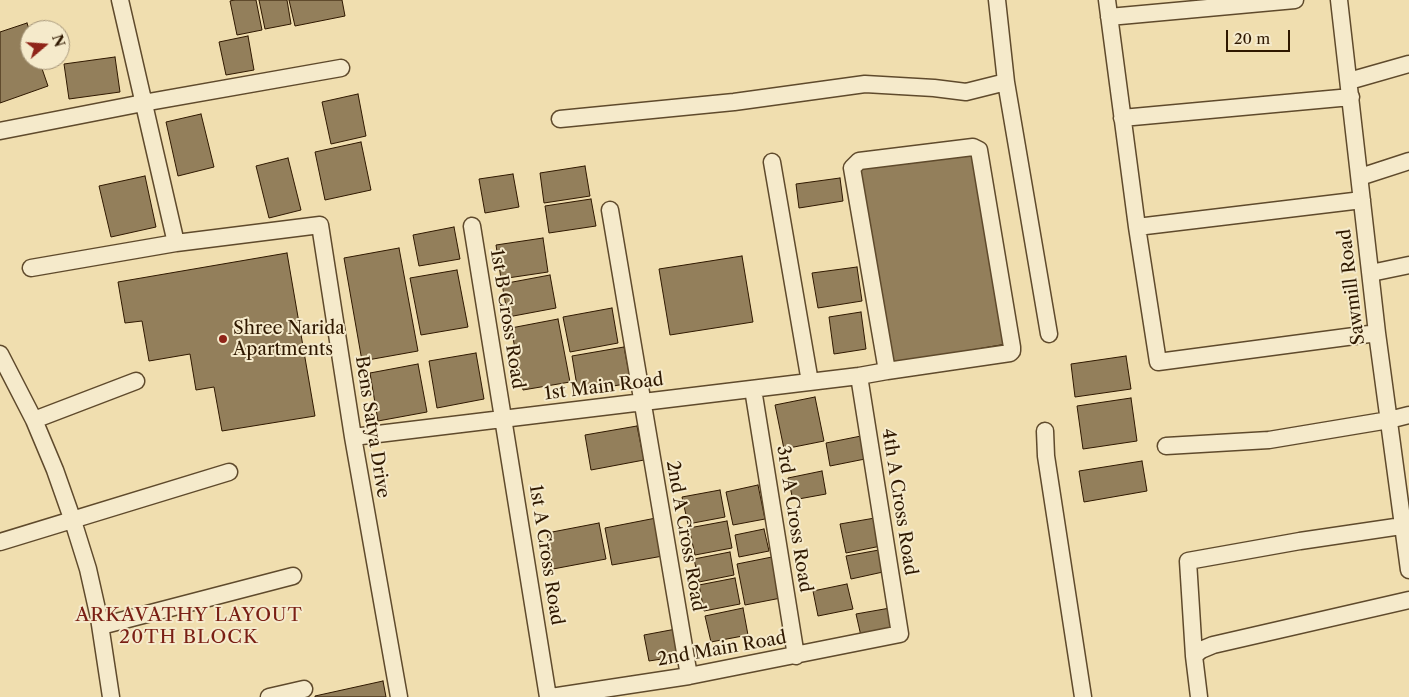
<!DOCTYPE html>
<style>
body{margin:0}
#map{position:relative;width:1409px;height:697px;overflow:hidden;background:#f0deaf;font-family:"Libre Caslon Text",serif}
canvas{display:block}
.north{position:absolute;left:20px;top:20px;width:50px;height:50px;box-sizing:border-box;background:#f5eacb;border:1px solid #a6967a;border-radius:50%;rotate:72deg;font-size:14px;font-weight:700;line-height:20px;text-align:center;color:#2f1800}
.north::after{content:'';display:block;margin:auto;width:18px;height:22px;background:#8f2418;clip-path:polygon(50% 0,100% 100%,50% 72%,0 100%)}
.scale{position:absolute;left:1226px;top:30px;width:64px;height:22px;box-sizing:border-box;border:2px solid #2f1800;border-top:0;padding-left:6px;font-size:15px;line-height:18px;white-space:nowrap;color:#2f1800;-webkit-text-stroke:4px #f5eacb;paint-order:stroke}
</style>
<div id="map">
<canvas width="1409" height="697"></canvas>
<div class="north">N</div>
<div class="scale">20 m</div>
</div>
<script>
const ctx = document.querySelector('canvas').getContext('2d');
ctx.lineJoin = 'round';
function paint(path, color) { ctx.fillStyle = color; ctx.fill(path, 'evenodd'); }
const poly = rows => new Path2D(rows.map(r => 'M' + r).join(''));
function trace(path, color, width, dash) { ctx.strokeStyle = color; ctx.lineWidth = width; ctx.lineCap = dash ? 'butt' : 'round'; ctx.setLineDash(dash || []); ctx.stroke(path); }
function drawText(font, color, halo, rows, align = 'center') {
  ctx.font = font + ' "Libre Caslon Text",serif'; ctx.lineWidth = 4; ctx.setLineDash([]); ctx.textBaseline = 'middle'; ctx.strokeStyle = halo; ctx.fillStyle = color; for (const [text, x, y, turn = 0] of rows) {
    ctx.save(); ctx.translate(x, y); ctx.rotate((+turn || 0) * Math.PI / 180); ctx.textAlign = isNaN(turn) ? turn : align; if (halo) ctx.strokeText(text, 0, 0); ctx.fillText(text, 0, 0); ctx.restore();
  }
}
const building = poly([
 [234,0,256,0,262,30,237,35,230,1,234,0],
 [259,0,287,0,291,24,265,29,259,0],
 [289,0,342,0,345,16,295,26,289,0],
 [27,23,30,32,30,60,39,60,48,86,0,103,0,32,27,23],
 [248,36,254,70,226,75,219,42,248,36],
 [115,57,120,92,69,99,64,64,115,57],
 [358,94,366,136,331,144,322,102,358,94],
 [201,114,214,167,178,176,166,122,201,114],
 [361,142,371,190,325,200,315,152,361,142],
 [972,148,1006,344,892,364,858,168,972,148],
 [288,158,301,210,269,218,256,166,288,158],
 [585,166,590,196,544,203,540,173,585,166],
 [513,174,519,207,485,213,479,179,513,174],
 [145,176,156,227,111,237,99,186,145,176],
 [840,178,843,201,799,208,796,184,840,178],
 [591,199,596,226,549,233,545,206,591,199],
 [454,227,460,259,419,266,413,235,454,227],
 [543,238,548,272,501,279,496,245,543,238],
 [399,248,418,351,362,361,344,258,399,248],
 [287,253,315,416,222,431,214,387,196,390,190,354,149,361,142,321,125,323,118,282,287,253],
 [742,256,753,322,670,335,659,269,742,256],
 [857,267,862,301,818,308,812,273,857,267],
 [457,270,468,327,421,335,410,278,457,270],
 [550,275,556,308,508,317,502,284,550,275],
 [612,308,618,343,570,352,563,317,612,308],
 [861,312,866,349,834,354,829,317,861,312],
 [558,319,570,382,523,390,511,328,558,319],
 [624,347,631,383,578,392,572,356,624,347],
 [476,353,484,399,437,408,429,361,476,353],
 [1126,356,1131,389,1075,397,1071,364,1126,356],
 [418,364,427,412,378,421,370,373,418,364],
 [815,397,824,441,784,449,775,405,815,397],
 [1131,398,1137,441,1083,449,1077,406,1131,398],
 [637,426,644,460,591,470,585,435,637,426],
 [861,436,865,459,830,466,826,443,861,436],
 [1142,461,1147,491,1084,502,1079,471,1142,461],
 [822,471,826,494,793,500,788,478,822,471],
 [758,485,765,519,733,525,726,492,758,485],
 [720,490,725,517,688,524,682,497,720,490],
 [656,518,663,556,612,565,605,528,656,518],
 [875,518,881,546,846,553,840,524,875,518],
 [727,521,732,548,695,555,689,528,727,521],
 [599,523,606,559,553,569,547,533,599,523],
 [764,529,769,551,739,557,735,535,764,529],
 [879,550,883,572,851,579,846,556,879,550],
 [730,552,734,575,699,582,694,559,730,552],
 [772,557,781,598,745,605,737,564,772,557],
 [735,578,740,604,704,611,699,585,735,578],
 [847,584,853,609,818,616,813,591,847,584],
 [743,608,748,635,711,642,705,616,743,608],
 [890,608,894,630,861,636,856,614,890,608],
 [676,629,681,656,649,661,644,635,676,629],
 [383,681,386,697,315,697,315,696,383,681]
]);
paint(building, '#937f5b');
trace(building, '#2f1800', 1);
const minor = poly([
 [120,0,176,243,320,225,353,437,399,697],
 [997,0,1006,82,1049,334],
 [1107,0,1137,227,1158,362,1377,333],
 [1339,0,1377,333,1409,570],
 [1109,17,1295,0],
 [1349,81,1409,64],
 [1122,118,1351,97],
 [560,119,734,102,865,84,934,88,966,92,1006,82],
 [0,131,143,103,341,68],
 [772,162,810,382],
 [1360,177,1409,161],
 [610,210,689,676],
 [472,226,548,697],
 [1137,227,1362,200],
 [31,268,176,243],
 [1371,273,1409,265],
 [0,354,34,420,55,470,73,521,88,569,99,618,111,697],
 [753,389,796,656],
 [34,420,136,381],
 [1045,431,1046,456,1083,697],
 [353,437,859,376,887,371,1010,353,1012,351,1012,347,979,150,973,147,859,161,852,168,887,371],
 [1166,446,1269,440,1389,420,1409,415],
 [0,542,229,472],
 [101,626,293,576],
 [1194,656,1188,561,1300,541,1409,525],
 [269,697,304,689],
 [551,697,689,676,900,634,859,376],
 [1199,697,1194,656,1201,650,1213,645,1409,600]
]);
trace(minor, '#5f4a2c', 19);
trace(minor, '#f5eacb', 16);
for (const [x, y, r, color] of [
 [223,339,5,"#8f2418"]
]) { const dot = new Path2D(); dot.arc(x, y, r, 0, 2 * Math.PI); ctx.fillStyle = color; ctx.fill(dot); trace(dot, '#f5eacb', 2); }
drawText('18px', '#2f1800', '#f5eacb', [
 ["Sawmill Road",1352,287,-97],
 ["1st B Cross Road",507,319,81],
 ["1st Main Road",604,387,-7],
 ["Bens Satya Drive",372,427,81],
 ["4th A Cross Road",899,502,81],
 ["3rd A Cross Road",794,519,81],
 ["2nd A Cross Road",685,536,80],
 ["1st A Cross Road",546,555,81],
 ["2nd Main Road",722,649,-10]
]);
drawText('18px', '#2f1800', '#f5eacb', [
 ["Shree Narida",233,329],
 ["Apartments",233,350]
], 'left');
ctx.letterSpacing = '1px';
drawText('19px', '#7a1f14', '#f5eacb', [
 ["ARKAVATHY LAYOUT",189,616],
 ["20TH BLOCK",189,638]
]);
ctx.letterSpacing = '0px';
</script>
